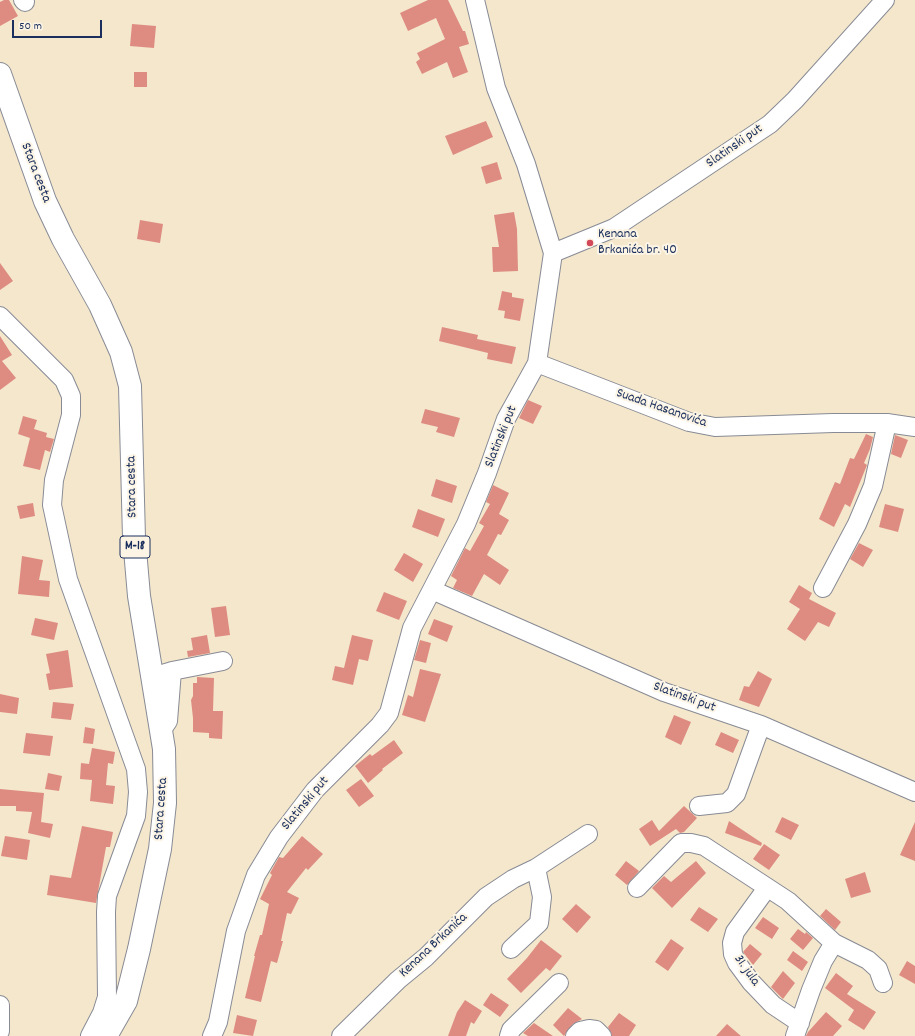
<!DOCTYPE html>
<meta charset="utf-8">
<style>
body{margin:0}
#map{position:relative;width:915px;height:1036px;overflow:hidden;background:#f4e7cc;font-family:Dekko,sans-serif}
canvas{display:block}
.scale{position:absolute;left:12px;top:20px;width:90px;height:18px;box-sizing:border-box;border:2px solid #1b2f5e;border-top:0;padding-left:5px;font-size:12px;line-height:14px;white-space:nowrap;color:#1b2f5e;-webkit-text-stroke:3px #fcf5e5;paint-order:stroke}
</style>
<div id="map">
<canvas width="915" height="1036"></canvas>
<div class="scale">50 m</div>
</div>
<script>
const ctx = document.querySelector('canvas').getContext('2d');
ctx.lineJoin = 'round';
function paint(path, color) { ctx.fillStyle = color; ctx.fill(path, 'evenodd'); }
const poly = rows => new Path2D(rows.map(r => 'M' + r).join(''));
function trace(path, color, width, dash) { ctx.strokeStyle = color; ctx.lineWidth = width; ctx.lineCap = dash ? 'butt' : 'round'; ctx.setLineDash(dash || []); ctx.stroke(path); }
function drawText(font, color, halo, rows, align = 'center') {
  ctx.font = font + ' Dekko,sans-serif'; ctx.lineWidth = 4; ctx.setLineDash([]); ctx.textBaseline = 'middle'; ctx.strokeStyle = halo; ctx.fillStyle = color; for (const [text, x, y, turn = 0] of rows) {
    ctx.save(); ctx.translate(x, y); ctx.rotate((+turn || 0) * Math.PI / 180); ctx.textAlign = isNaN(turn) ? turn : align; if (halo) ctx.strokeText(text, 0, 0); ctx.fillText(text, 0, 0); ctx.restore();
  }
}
paint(poly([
 [4,0,9,0,18,16,0,26,0,2],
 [428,0,448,0,463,31,465,31,469,44,459,47,468,72,453,78,447,62,422,74,416,62,420,59,417,53,445,39,436,18,408,31,400,13],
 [132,24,156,26,154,48,130,46],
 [134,72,147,72,147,87,134,87],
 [486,121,493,137,453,155,445,136],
 [497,162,502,179,486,184,481,167],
 [514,212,517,229,518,271,493,272,492,247,499,247,494,215],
 [140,220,163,224,160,243,137,239],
 [0,263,13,281,0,290],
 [502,291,512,293,512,297,524,299,520,321,504,318,505,311,498,310],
 [442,327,478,335,477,339,516,347,512,364,487,359,488,353,439,341],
 [0,336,12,355,2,361,16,378,0,390],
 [528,400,542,406,533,424,519,418],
 [425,409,460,418,454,437,436,432,438,427,421,423],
 [23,416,37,420,34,429,47,433,46,437,54,439,50,452,45,450,40,470,23,466,30,438,18,434],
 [866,434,873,437,870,449,864,463,867,465,850,507,845,504,834,527,819,519,835,482,840,484,850,458,854,459],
 [895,435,908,440,901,458,891,454],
 [436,479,457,486,452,503,431,496],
 [493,485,509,493,499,514,509,520,501,535,498,534,487,555,509,570,500,585,484,574,472,596,453,588,457,580,451,576,465,548,470,551,484,526,479,523,490,504,486,502],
 [33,503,35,516,20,519,17,506],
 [885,504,904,509,898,532,879,527],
 [418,509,445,519,438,537,412,527],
 [859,543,873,550,863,567,850,559],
 [404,553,423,564,413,582,394,570],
 [22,556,43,560,39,580,50,581,49,597,18,594],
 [799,585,812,593,809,599,836,613,829,627,818,622,805,641,787,629,800,609,789,602],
 [384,592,407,601,399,620,376,611],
 [226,606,230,635,215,637,211,608],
 [35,618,58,623,54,640,31,635],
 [434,619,453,626,447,642,428,634],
 [207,635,210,653,188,657,187,651,193,650,191,638],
 [352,635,373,640,368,661,359,659,353,685,332,680,335,666,344,668],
 [420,640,431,643,426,663,414,660],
 [68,650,73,687,49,690,46,674,50,673,46,654],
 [420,669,441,674,425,722,402,715,408,695,413,697],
 [758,671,772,679,759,707,739,700,744,686,749,687],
 [197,677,214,678,213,711,223,711,222,739,209,738,209,733,193,732,193,718,191,700,193,696,193,683,197,683],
 [0,694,19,698,17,714,0,712],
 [53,702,74,704,71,720,51,718],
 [674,715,691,722,681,745,665,737],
 [85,727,95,729,93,744,83,743],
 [721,732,739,740,733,753,715,745],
 [26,733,53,736,50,756,23,753],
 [394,740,403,753,382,769,383,770,368,783,355,766,370,754,372,756],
 [92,748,115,752,113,764,108,763,106,785,115,786,113,804,90,801,92,780,80,779,81,763,89,764],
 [48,773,62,776,59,791,45,789],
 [361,779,374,796,359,807,346,790],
 [0,789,44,793,41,822,53,824,50,838,28,833,32,812,16,811,16,806,0,806],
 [684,806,697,818,684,832,680,833,676,829,650,846,639,829,652,820,659,831],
 [782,817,799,825,791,840,775,832],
 [729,821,762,843,761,846,725,833],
 [915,822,915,861,900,855],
 [82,826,113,832,110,847,106,847,96,903,47,895,50,875,71,878],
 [5,836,30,840,27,860,1,856],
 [302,836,323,854,308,870,306,868,287,892,299,898,291,914,287,913,281,941,283,941,277,963,271,961,261,1002,245,998,255,956,254,956,260,935,262,935,269,904,260,899,272,875,270,873,279,857,283,858],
 [764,844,780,855,769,870,753,859],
 [626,861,639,871,627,885,615,875],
 [696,861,706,873,672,908,652,888,664,876,671,882],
 [865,872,871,892,851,898,845,879],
 [576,904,591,917,577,933,562,919],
 [699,907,718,919,708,932,690,920],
 [826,909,841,922,835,930,820,916],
 [763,917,779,928,772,939,755,928],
 [798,929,805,934,806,932,813,938,803,950,790,939],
 [671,939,684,948,668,971,655,962],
 [541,940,562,956,550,971,546,968,521,993,507,979,527,958],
 [750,944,762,954,753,965,743,952],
 [793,951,808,962,802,971,787,960],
 [907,961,915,966,915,984,899,975],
 [783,971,795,983,783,999,771,987],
 [836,973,853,986,847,994,876,1012,864,1030,848,1020,854,1010,825,988],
 [491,993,509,1005,500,1017,483,1005],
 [465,1000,482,1011,474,1024,471,1022,466,1036,448,1036,457,1012],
 [568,1008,582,1019,573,1024,564,1036,553,1025],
 [826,1012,842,1026,833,1036,806,1036,808,1032],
 [619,1013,636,1025,629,1036,612,1036,608,1027],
 [237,1015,257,1020,253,1036,233,1033],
 [534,1023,553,1036,528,1036,523,1033],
 [727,1024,741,1036,716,1036]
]), '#de8c82');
const minor = poly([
 [23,0,25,2],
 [553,253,614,228,770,124,795,100,885,0],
 [0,316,64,380,71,396,71,415,54,480,52,505,68,579,136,769,138,792,136,816,107,896,106,912,107,997,102,1013,90,1036],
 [537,363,689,422,715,427,833,423,887,423,915,427],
 [823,588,857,524,873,486,887,423],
 [432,590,664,692,761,725,915,792],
 [152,677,172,671,223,661],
 [161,731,168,721,172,671],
 [699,806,727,803,736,794,761,725],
 [637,888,681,843,691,843,704,846,788,901,834,943,868,960,878,969,883,983],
 [767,888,735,932,732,943,733,954,737,963,751,982,773,1005,800,1023],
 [511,949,539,923,542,897,536,868],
 [0,1005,0,1031],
 [212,1036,218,1022,236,931,256,875,279,837,315,790,380,725,389,713,412,628,466,524,487,473,506,419,537,363,553,253,526,164,496,88,475,0],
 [341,1036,398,980,426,957,486,897,513,879,536,868,588,834],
 [509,1036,511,1030,559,983],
 [575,1036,580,1031,589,1029,596,1030,602,1036],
 [795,1036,811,990,823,961,834,943]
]);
const major = poly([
 [0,74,45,201,63,239,100,305,121,352,130,386,134,538,139,596,164,749,165,803,160,849,139,949,126,1001,106,1036]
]);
trace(minor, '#888b95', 20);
trace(major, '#888b95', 24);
trace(minor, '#fff', 18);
trace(major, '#fff', 22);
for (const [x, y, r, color] of [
 [590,243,4,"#d1495b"]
]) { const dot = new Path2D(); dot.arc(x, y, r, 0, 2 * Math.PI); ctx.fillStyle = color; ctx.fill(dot); trace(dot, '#fcf5e5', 1.5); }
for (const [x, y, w] of [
 [135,547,30]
]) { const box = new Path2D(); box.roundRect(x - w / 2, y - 11, w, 22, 3); ctx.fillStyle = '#fcf5e5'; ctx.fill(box); trace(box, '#1b2f5e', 1); }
drawText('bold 13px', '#1b2f5e', null, [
 ["M-18",135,547]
]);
drawText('14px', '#1b2f5e', '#fcf5e5', [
 ["Slatinski put",735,147,-35],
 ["Stara cesta",35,173,69],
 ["Suada Hasanovića",661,409,19],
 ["Slatinski put",502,437,-68],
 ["Stara cesta",133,487,-91],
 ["Slatinski put",684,698,20],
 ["Slatinski put",306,804,-50],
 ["Stara cesta",162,809,-86],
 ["Kenana Brkanića",434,946,-43],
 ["31. jula",746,971,55]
]);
drawText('14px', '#1b2f5e', '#fcf5e5', [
 ["Kenana",598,235],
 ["Brkanića br. 40",598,251]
], 'left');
</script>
